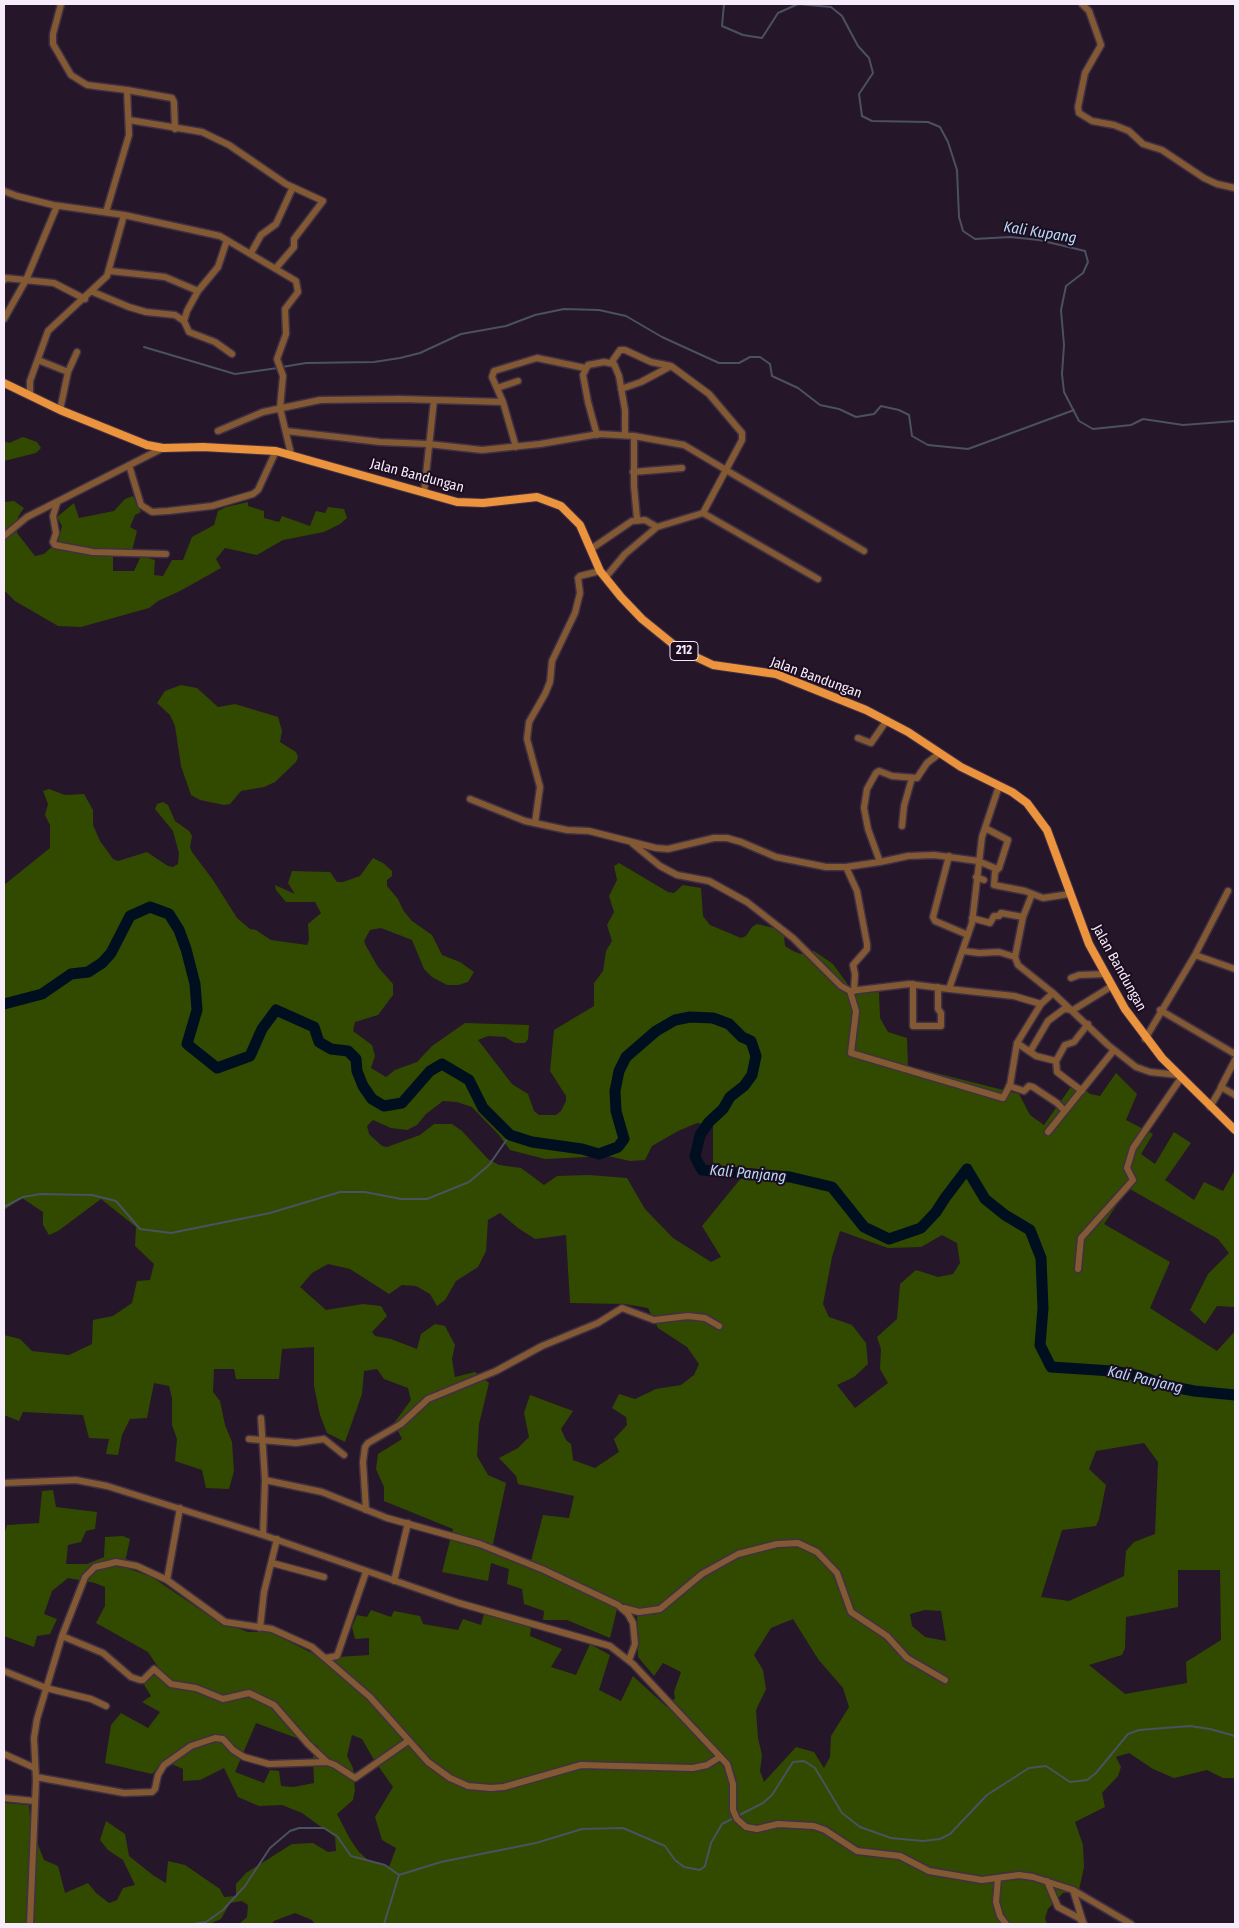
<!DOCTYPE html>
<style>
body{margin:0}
#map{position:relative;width:1239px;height:1928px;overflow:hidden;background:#26162a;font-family:"Fira Sans Condensed",sans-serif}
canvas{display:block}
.frame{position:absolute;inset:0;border:5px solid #f7ecf9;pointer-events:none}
</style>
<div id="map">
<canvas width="1239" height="1928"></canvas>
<div class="frame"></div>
</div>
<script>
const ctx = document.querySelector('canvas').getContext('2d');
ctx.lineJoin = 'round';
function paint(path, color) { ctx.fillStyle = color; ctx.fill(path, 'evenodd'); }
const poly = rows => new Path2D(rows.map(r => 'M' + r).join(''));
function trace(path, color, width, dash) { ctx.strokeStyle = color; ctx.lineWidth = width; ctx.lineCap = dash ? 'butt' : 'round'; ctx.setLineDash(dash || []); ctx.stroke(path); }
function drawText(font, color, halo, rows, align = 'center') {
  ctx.font = font + ' "Fira Sans Condensed",sans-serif'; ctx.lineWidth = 4; ctx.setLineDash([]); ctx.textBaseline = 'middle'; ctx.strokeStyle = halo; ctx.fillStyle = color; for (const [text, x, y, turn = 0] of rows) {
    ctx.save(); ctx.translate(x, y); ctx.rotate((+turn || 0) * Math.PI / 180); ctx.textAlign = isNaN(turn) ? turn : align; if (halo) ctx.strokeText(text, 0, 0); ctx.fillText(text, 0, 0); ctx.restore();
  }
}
paint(poly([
 [23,437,37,442,41,448,36,453,4,461,4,441,9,443],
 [133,496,141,512,135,515,130,527,137,531,132,551,113,556,113,571,134,571,141,556,155,560,154,575,163,576,172,560,183,560,192,537,214,525,218,511,226,507,248,502,248,506,264,511,264,518,279,522,282,516,310,526,316,511,325,513,328,507,344,509,347,518,340,524,324,532,283,540,257,555,225,548,216,559,221,568,180,591,158,601,149,608,81,627,58,626,15,601,4,590,4,502,14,501,24,508,18,517,17,533,35,556,44,554,58,541,62,526,57,517,74,503,79,518,114,511,125,499],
 [181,685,197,688,218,707,235,704,278,717,282,731,280,742,296,752,298,757,296,762,275,782,264,787,241,791,230,804,224,805,200,800,191,795,181,766,175,726,170,715,157,703,165,691],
 [49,789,65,795,84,794,93,810,93,825,100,841,113,859,118,861,147,852,168,866,173,867,178,864,179,853,173,831,155,809,157,804,163,802,168,805,175,821,189,831,192,836,190,847,192,852,213,880,237,918,250,929,256,930,271,940,307,945,309,940,308,924,321,913,315,902,286,902,276,890,275,885,295,894,288,883,292,871,330,872,337,882,343,882,360,876,373,858,383,863,392,871,392,876,387,880,387,886,398,899,403,910,412,921,432,935,442,955,460,962,474,972,468,982,458,985,447,985,432,977,424,969,412,940,381,928,370,930,364,941,366,946,378,967,393,984,393,995,378,1015,355,1022,353,1031,372,1045,375,1056,371,1068,386,1077,395,1070,417,1062,432,1046,465,1023,529,1025,528,1039,525,1043,515,1043,505,1037,488,1036,478,1040,512,1084,528,1094,534,1111,539,1115,556,1115,561,1111,566,1101,566,1096,550,1071,554,1030,594,1006,594,983,603,971,606,951,612,941,607,925,614,912,609,896,617,880,614,866,619,863,668,892,674,893,683,885,701,888,703,916,710,925,741,938,746,936,752,927,757,924,774,928,784,936,785,946,793,951,801,954,814,951,833,964,854,993,879,992,880,1018,888,1032,907,1038,908,1066,1019,1094,1030,1115,1044,1125,1075,1081,1090,1094,1100,1096,1116,1073,1137,1094,1126,1120,1153,1134,1141,1154,1155,1164,1174,1132,1191,1143,1165,1180,1194,1200,1204,1182,1223,1191,1235,1170,1235,1307,1217,1306,1205,1324,1190,1310,1208,1274,1229,1253,1218,1239,1128,1188,1104,1224,1170,1262,1150,1308,1217,1351,1235,1331,1235,1778,1223,1778,1207,1770,1174,1778,1153,1769,1129,1753,1116,1757,1121,1767,1118,1776,1102,1793,1105,1807,1075,1822,1083,1845,1084,1867,1079,1890,1063,1893,1048,1909,1045,1918,1047,1924,315,1924,312,1920,295,1913,274,1921,272,1924,239,1924,247,1917,248,1905,242,1901,230,1903,221,1919,209,1924,4,1924,4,1803,29,1805,30,1817,37,1822,38,1845,44,1860,58,1866,65,1893,88,1883,96,1893,109,1903,117,1900,123,1888,135,1885,123,1860,108,1850,100,1840,106,1821,125,1834,129,1856,154,1876,166,1883,168,1861,185,1865,220,1889,224,1897,236,1896,236,1884,246,1873,292,1844,313,1843,328,1852,336,1851,335,1837,302,1813,282,1805,259,1806,238,1797,224,1768,200,1780,183,1781,183,1769,165,1761,152,1774,105,1763,111,1725,121,1713,148,1728,160,1712,142,1702,151,1696,143,1683,158,1667,148,1652,96,1623,105,1606,105,1587,95,1583,68,1578,52,1591,44,1614,57,1619,50,1634,37,1636,34,1647,4,1636,4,1535,7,1525,39,1523,42,1491,53,1490,56,1507,97,1512,95,1529,86,1531,81,1542,68,1545,66,1564,87,1564,104,1557,105,1537,123,1536,130,1539,124,1567,152,1577,214,1619,248,1632,270,1632,322,1658,369,1655,369,1638,355,1639,352,1627,357,1615,367,1617,371,1610,391,1617,394,1611,420,1616,423,1624,458,1630,463,1619,481,1625,484,1614,531,1627,530,1636,562,1649,551,1667,576,1675,590,1644,610,1655,599,1690,621,1701,633,1676,667,1707,675,1698,674,1692,681,1672,663,1663,654,1676,638,1657,637,1613,617,1609,610,1638,567,1620,543,1620,544,1611,524,1604,522,1589,507,1584,509,1569,491,1563,488,1581,442,1572,453,1529,384,1501,384,1487,376,1469,378,1454,402,1439,394,1423,411,1400,408,1388,384,1379,377,1369,364,1371,362,1394,345,1442,327,1433,320,1415,314,1386,314,1347,282,1349,279,1379,236,1379,234,1369,214,1369,213,1392,220,1401,225,1425,232,1442,234,1471,229,1489,206,1488,202,1470,175,1461,177,1439,172,1425,172,1398,169,1386,154,1383,147,1418,130,1419,122,1435,118,1455,106,1454,109,1439,89,1438,83,1415,23,1412,19,1421,4,1415,4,1335,20,1339,32,1351,69,1355,92,1344,93,1320,113,1316,132,1303,137,1281,150,1280,154,1264,135,1246,136,1227,101,1199,58,1231,49,1235,43,1225,43,1212,22,1198,4,1210,4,885,50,848,50,825,45,815,48,804,43,791],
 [443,1101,457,1102,472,1107,499,1135,510,1150,545,1159,608,1156,630,1161,645,1160,652,1146,678,1131,697,1123,713,1126,713,1163,746,1172,702,1226,721,1257,711,1262,673,1238,645,1209,627,1178,589,1175,557,1176,544,1185,521,1168,499,1165,488,1159,462,1131,452,1124,434,1124,420,1135,387,1147,382,1146,369,1134,367,1126,373,1120,391,1128,407,1130,417,1125,426,1114],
 [500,1213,518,1228,535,1239,566,1235,570,1303,625,1304,648,1308,658,1328,687,1347,699,1364,694,1375,681,1385,656,1389,635,1399,619,1394,612,1408,626,1417,627,1425,614,1439,619,1452,595,1468,573,1460,571,1444,566,1440,561,1429,573,1411,530,1395,524,1413,529,1437,518,1448,499,1458,516,1476,518,1484,574,1496,569,1518,543,1515,531,1561,492,1549,506,1483,488,1475,477,1456,479,1424,489,1383,475,1372,455,1377,452,1359,455,1345,445,1326,435,1324,421,1334,417,1349,391,1339,375,1336,372,1332,387,1316,381,1306,363,1304,326,1310,300,1287,312,1273,328,1264,350,1269,389,1294,402,1285,416,1286,430,1294,437,1306,445,1300,456,1281,478,1267,486,1251,488,1220],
 [840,1231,888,1248,921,1247,942,1235,957,1243,960,1263,953,1274,938,1277,916,1270,900,1284,897,1319,877,1337,881,1349,880,1369,888,1383,855,1408,837,1385,854,1377,868,1364,866,1343,852,1325,829,1317,823,1304,832,1257],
 [1144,1443,1158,1462,1155,1534,1134,1542,1126,1551,1124,1576,1069,1601,1041,1597,1062,1530,1096,1526,1099,1519,1106,1485,1089,1469,1096,1451],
 [1178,1570,1220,1570,1221,1640,1186,1662,1187,1683,1125,1694,1089,1665,1122,1655,1125,1648,1126,1617,1178,1607],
 [925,1610,941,1611,946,1641,925,1637,912,1626,910,1614],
 [793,1619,818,1659,843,1688,849,1707,831,1736,830,1757,824,1768,814,1752,796,1747,764,1782,760,1771,762,1755,758,1738,756,1710,766,1689,763,1670,754,1655,771,1628],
 [256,1723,318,1746,313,1757,314,1783,294,1787,281,1786,279,1771,270,1770,264,1783,235,1772],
 [352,1735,362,1739,374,1760,393,1787,375,1817,382,1840,396,1848,389,1867,368,1860,359,1852,350,1839,337,1814,353,1800,355,1790,353,1768,347,1756]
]), '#314a00');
trace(poly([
 [724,4,722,26,743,35,762,38,778,13,798,4,831,7,842,16,858,46,869,58,873,73,859,94,862,116,872,121,928,122,940,127,948,142,957,170,959,217,963,231,975,239,1010,237,1039,240,1085,251,1088,262,1083,273,1066,286,1061,310,1064,345,1062,374,1064,392,1079,421,1093,429,1131,425,1143,419,1183,425,1235,421],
 [144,347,235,374,278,368],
 [282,367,306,363,374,362,400,358,420,353,461,334,506,326,535,315,564,309,599,310,626,316,662,337,719,363,739,363,750,357,760,357,770,364,772,376,798,388,820,405,839,409,856,417,874,414,881,406,899,410,909,415,912,436,928,445,968,449,1074,410],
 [4,1207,23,1197,41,1194,92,1195,116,1201,140,1229,171,1233,270,1213,340,1192,365,1192,401,1199,427,1199,469,1182,489,1165,510,1135],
 [136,1924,174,1924],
 [193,1924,206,1922,223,1910,245,1886,270,1848,290,1831,299,1828,324,1828,337,1836,351,1856,385,1865,399,1875],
 [384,1924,399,1875,441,1862,536,1843,582,1829,623,1828,665,1846,675,1860,684,1867,700,1870,705,1866,711,1843,722,1824,763,1803,772,1795,793,1762,804,1761,815,1768,842,1813,860,1827,891,1838,923,1841,940,1839,950,1834,987,1795,1029,1768,1046,1766,1070,1782,1087,1780,1096,1773,1128,1734,1139,1730,1190,1726,1210,1729,1235,1736]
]), '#4a5160', 2);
trace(poly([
 [4,1004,42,994,71,974,88,972,102,963,111,953,130,916,150,907,169,914,179,930,186,949,195,984,197,1010,187,1044,217,1068,250,1056,262,1029,276,1010,314,1027,319,1042,331,1049,348,1051,356,1059,357,1071,363,1086,372,1099,384,1106,402,1103,430,1071,442,1064,469,1080,483,1108,510,1135,532,1142,582,1149,599,1154,618,1147,624,1139,616,1111,615,1091,619,1071,626,1057,656,1031,675,1020,690,1017,713,1018,729,1024,742,1037,751,1041,756,1056,752,1075,744,1086,730,1097,723,1109,709,1122,700,1135,695,1157,702,1170,790,1177,832,1187,864,1227,889,1239,921,1228,936,1212,945,1198,967,1169,985,1199,1005,1215,1030,1230,1041,1258,1043,1308,1040,1345,1051,1367,1112,1371,1141,1376,1164,1385,1194,1391,1235,1395]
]), '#000f1f', 11);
const minor = poly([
 [61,4,53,34,53,44,71,75,87,85,127,90,129,135,106,212],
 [1082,4,1089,11,1101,45,1085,73,1078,107,1079,113,1092,121,1114,125,1129,131,1143,144,1162,150,1204,178,1217,184,1235,188],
 [127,90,172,98,174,102,175,129],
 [129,120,202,132,229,145,286,184,323,201,294,239,294,247,276,268],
 [4,191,17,196,53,205,124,215,220,236,296,281,298,292,285,309,286,334,277,359,283,376,280,408,291,454],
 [227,240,218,267,198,291,187,311,184,321,189,332,215,342,232,354],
 [251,253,261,235,276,224,293,187],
 [110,271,165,277,198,291],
 [4,280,6,278,54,283,85,299],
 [93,292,129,307,146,312,175,315,184,321],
 [4,319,26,280,57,206],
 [38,360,68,372,77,352],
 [611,363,620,350,625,350,651,362,671,366],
 [497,388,518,381],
 [30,396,30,381,48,331,107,276,124,215],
 [503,402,492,377,494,371,537,358,585,368],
 [60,410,68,372],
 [218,431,263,412,320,400,400,399,503,402,516,447],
 [286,431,380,442,428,444,482,450,540,444,599,434,634,436,684,445,726,470,742,440,742,433,709,394,671,366,641,382,621,389],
 [597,435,588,402,583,375,588,365,604,362,614,364,619,376,625,410,625,435],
 [634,436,634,486,637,519],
 [129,465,141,505,152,512,168,511,212,506,253,494,258,490,276,451],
 [633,472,682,468],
 [424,493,434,400],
 [57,503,53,516,56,533,53,542,55,545,93,552,166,554],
 [703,513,818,579],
 [4,536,27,517,163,448],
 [591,549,632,521,645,520,657,527],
 [605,578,625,554,657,527,703,513,726,470,864,551],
 [858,738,871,743,887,720],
 [940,753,927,763,917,778,892,776,879,771,876,773,867,789,864,808,868,829,880,862,908,856,934,855,978,861,997,869],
 [999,786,982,837,972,923,949,989,1014,996,1041,1004,1053,993,1108,1045,1136,1067,1150,1072,1178,1075],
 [470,799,525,821,567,830,589,831,656,848,668,849,714,838,727,838,741,842,776,857,826,867,846,867,880,862],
 [535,823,540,787,527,739,529,722,545,694,550,682,552,661,575,613,580,593,578,578,580,576,600,571],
 [902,826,904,806,912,778],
 [985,828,1008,840,999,868,995,872,994,885,1025,891,1043,898,1070,894],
 [633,844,660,866,677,875,709,881,747,902,793,938,841,986,850,991],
 [949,856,933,917,935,921,968,935],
 [846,867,857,891,867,944,867,949,853,965,855,974,854,991],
 [976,877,984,880],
 [972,918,990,923,994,916,999,916,1001,913,1023,917],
 [964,951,979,953,999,952,1015,957,1018,965,1053,993],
 [1195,955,1228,891],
 [1015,957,1023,917,1032,894],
 [1071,978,1079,975,1105,974],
 [913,984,913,1026,941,1026,941,1013,938,1009,938,987],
 [949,989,909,984,850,991,856,1011,851,1053,1003,1098,1010,1085,1017,1043,1041,1004],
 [1073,1010,1112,986],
 [1160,1010,1235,1054],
 [1145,1039,1195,955,1235,969],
 [1017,1043,1036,1056,1056,1061],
 [1031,1050,1048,1021,1064,1009,1073,1010],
 [1235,1060,1221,1087,1235,1095],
 [1009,1086,1024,1091,1029,1086,1033,1087,1057,1103,1065,1111],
 [1082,1091,1057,1072,1056,1061,1065,1045,1074,1042,1088,1024],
 [1210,1107,1221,1088],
 [1048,1132,1114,1050],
 [1078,1269,1081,1238,1133,1180,1127,1168,1133,1148,1181,1078],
 [261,1418,265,1480,263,1535],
 [249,1439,296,1443,324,1439,344,1455],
 [265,1480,322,1492,387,1518,480,1544,544,1570,618,1605,628,1614,633,1623,635,1644,629,1660],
 [4,1483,76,1480,107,1486,263,1535,459,1603,610,1646,633,1664,727,1764,733,1784,733,1810,737,1819,746,1827,757,1829,778,1824,814,1826,825,1830,857,1851,900,1856,929,1871,982,1880,1019,1875,1033,1877,1073,1890,1131,1924],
 [366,1510,363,1462,365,1447,368,1443,401,1424,428,1399,496,1371,542,1346,598,1323,622,1308,654,1320,688,1316,705,1318,719,1326],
 [272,1563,324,1577],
 [167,1580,180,1508],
 [394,1581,408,1523],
 [624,1608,639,1612,660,1609,702,1574,738,1554,777,1544,798,1543,817,1552,837,1573,851,1612,887,1636,907,1658,945,1680],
 [260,1628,264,1592,277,1539],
 [62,1636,103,1653,131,1677,140,1680,143,1680,154,1669,171,1684,196,1688,223,1699,249,1693,274,1705,308,1744,327,1762],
 [326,1658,337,1656,366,1572],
 [4,1671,46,1688,91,1699,106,1706],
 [4,1754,35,1768],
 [36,1777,124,1793,152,1792,155,1789,158,1775,164,1765,191,1746,215,1738,223,1739,233,1750,244,1757,269,1764,327,1762,335,1765,355,1778,408,1741],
 [4,1798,34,1801],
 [998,1878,996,1902,1000,1916,1006,1924],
 [1047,1881,1058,1907,1079,1918,1084,1924],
 [1073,1890,1083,1922],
 [30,1924,36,1780,34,1738,37,1719,62,1636,85,1577,95,1567,108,1564,116,1562,137,1566,167,1580,225,1622,272,1629,312,1647,370,1697,428,1762,450,1778,468,1786,491,1788,504,1787,581,1765,693,1768,707,1765,720,1757]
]);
const major = poly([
 [4,383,60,410,147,445,163,448,203,447,276,451,457,502,483,503,537,497,561,506,580,525,600,571,621,597,642,619,679,649,713,665,776,674,866,710,908,732,961,767,1012,792,1027,803,1047,830,1089,944,1125,1009,1162,1058,1235,1130]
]);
trace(minor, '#3f3043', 9);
trace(major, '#3f3043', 10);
trace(minor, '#835934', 6);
trace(major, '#ec933e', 8);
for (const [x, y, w] of [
 [684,651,28]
]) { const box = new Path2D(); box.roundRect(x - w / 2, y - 9.5, w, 19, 4); ctx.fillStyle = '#1c0d20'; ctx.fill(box); trace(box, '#f7ecf9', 1); }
drawText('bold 12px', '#f7ecf9', null, [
 ["212",684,651]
]);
drawText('14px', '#f7ecf9', '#1c0d20', [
 ["Jalan Bandungan",417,476,15],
 ["Jalan Bandungan",816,678,20],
 ["Jalan Bandungan",1119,968,61]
]);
drawText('italic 15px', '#b4daf7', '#1c0d20', [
 ["Kali Kupang",1040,233,9],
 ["Kali Panjang",748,1174,5],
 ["Kali Panjang",1145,1380,13]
]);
</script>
